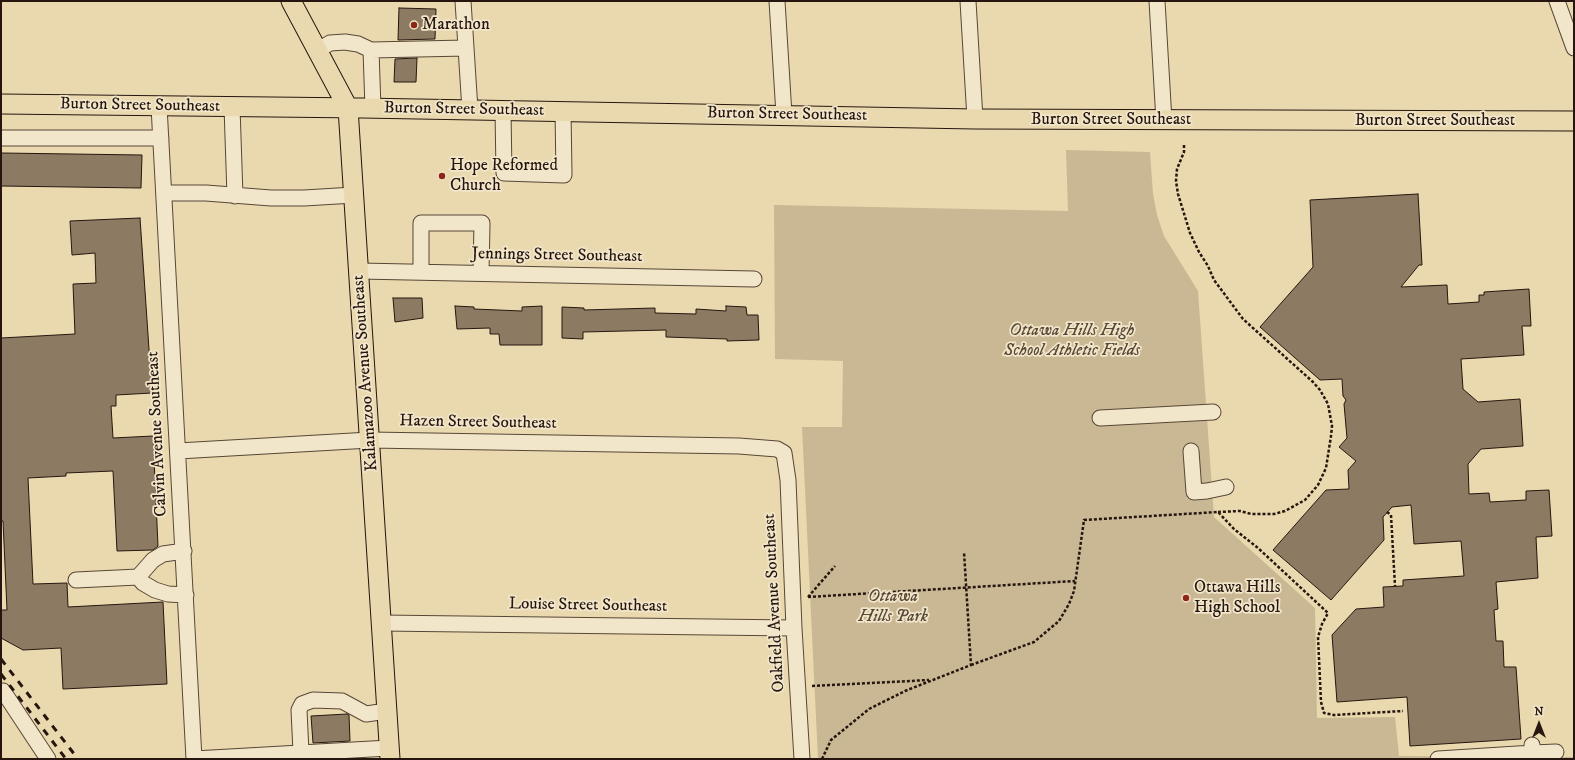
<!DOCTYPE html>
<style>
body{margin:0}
#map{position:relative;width:1575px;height:760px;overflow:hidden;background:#ead9ae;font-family:"IM FELL DW Pica",serif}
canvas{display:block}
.frame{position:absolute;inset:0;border:2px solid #26160f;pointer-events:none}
.north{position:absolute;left:1519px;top:704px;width:40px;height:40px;-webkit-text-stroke:3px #f1e6ca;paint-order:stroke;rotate:0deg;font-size:11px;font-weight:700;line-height:16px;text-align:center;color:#26160f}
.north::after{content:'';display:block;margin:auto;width:14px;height:18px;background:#26160f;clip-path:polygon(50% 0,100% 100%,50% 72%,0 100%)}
</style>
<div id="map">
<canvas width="1575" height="760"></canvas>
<div class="frame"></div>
<div class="north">N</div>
</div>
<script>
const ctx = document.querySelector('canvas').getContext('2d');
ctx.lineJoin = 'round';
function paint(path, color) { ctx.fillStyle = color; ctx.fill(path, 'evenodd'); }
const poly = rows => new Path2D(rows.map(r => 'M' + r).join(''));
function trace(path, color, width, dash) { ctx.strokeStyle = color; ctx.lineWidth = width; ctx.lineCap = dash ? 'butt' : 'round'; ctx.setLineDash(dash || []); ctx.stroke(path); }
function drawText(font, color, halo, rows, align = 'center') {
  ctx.font = font + ' "IM FELL DW Pica",serif'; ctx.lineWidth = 3.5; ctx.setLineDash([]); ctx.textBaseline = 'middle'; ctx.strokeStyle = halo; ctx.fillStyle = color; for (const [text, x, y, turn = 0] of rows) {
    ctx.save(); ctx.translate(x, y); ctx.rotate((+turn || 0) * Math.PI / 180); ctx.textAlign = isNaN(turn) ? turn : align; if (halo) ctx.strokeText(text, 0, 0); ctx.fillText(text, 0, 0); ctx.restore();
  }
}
paint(poly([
 [1066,150,1150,152,1153,194,1157,215,1164,236,1198,291,1214,517,1315,608,1317,718,1395,717,1399,756,1574,757,1574,759,818,759,802,427,842,427,843,361,775,359,774,205,1068,211]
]), '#c9b893');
const building = poly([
 [399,8,436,9,435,39,398,40,399,8],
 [417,58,416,82,394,82,395,59,417,58],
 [1,153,142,155,141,188,1,186,1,153],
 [1418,194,1422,265,1419,265,1401,287,1447,285,1448,304,1479,302,1479,295,1484,295,1484,292,1529,289,1531,326,1522,326,1524,355,1461,359,1463,389,1478,402,1520,399,1523,446,1481,449,1468,464,1469,494,1489,493,1490,502,1526,500,1526,491,1549,490,1552,536,1536,537,1538,578,1496,582,1498,609,1494,610,1496,641,1503,641,1504,667,1516,667,1521,739,1410,746,1407,697,1337,702,1332,635,1356,609,1384,607,1383,587,1403,586,1403,580,1464,576,1461,541,1414,544,1411,505,1392,507,1383,517,1384,540,1331,600,1273,550,1326,490,1349,489,1348,470,1356,461,1339,447,1347,438,1344,404,1346,400,1343,396,1342,379,1320,380,1260,327,1313,267,1310,200,1418,194],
 [140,218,152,393,116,395,116,406,111,406,113,438,153,436,158,546,153,550,117,551,113,471,66,473,66,476,28,478,33,584,67,583,68,607,163,602,167,684,63,689,61,648,23,650,1,638,1,610,7,610,3,521,1,521,1,338,75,334,73,284,96,283,95,253,72,255,70,221,140,218],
 [393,298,422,298,423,318,395,322,393,298],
 [455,306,474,307,474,309,522,311,522,307,542,306,542,345,500,345,499,334,490,334,490,328,457,329,455,306],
 [726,306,746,307,747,315,758,315,759,340,727,341,727,339,666,337,666,330,583,332,583,339,562,338,562,307,584,308,584,310,655,308,655,313,696,314,696,309,726,311,726,306],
 [347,714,349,715,350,741,313,743,311,716,347,714]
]);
paint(building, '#8c7b62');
trace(building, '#26160f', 1);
const minor = poly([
 [463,1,470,110],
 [777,1,784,115],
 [968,1,975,119],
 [1157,1,1164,121],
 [1557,1,1574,48],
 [318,50,330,43,345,42,358,44,371,50,466,48],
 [371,50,373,108],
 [159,106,194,759],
 [232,107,235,196],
 [503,111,504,173,564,175,563,111],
 [1,138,161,138],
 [164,193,206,193,271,198,304,198,354,195],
 [359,271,754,279],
 [421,272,421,223,482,223,481,273],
 [1100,418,1213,412],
 [178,451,370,440,739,446,777,449,784,453,788,480,794,628,802,759],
 [1191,451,1194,492,1207,491,1226,487],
 [184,551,163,554,153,560,138,577,143,583,155,590,168,594,186,595],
 [76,580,138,577],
 [381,623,794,628],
 [1,691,3,691,48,759],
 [1532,745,1533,753,1556,752],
 [301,752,299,710,302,704,313,700,342,701,366,714,387,711],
 [194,759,389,748],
 [1438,759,1533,753]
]);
const major = poly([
 [291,1,348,108,390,759],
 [1,104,362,108,975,119,1574,121]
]);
trace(minor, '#574737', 17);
trace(major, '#26160f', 21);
trace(poly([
 [1184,145,1184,152,1177,169,1176,181,1178,194,1190,233,1199,252,1208,266,1214,280,1243,319,1313,382,1320,390,1328,404,1332,426,1331,436,1326,468,1318,485,1305,500,1285,511,1274,514,1251,514,1240,511,1218,512],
 [1387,512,1391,515,1395,586],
 [808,597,1075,581],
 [808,597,835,566],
 [971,665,1034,642,1059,621,1069,604,1074,591,1084,520,1218,512,1234,529,1258,548,1328,613,1322,624,1318,637,1321,702,1324,713,1334,715,1403,711],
 [812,686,929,680],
 [822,759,831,740,869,709,905,691,971,665,964,552]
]), '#26160f', 2.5, [3, 2]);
trace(minor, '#f1e6ca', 15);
trace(major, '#ead9ae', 19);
trace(poly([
 [1,659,78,759],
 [1,674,66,759]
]), '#26160f', 3, [7, 7]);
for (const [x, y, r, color] of [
 [414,25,4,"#8f2418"],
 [442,176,4,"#8f2418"],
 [1186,598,4,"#8f2418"]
]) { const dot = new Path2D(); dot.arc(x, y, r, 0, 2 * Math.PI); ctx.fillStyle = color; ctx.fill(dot); trace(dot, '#f1e6ca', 1.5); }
drawText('17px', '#26160f', '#f1e6ca', [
 ["Marathon",422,25],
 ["Hope Reformed",450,166],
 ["Church",450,186],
 ["Ottawa Hills",1194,588],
 ["High School",1194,608]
], 'left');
drawText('17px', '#26160f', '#f1e6ca', [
 ["Burton Street Southeast",140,106,1],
 ["Burton Street Southeast",464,110,1],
 ["Burton Street Southeast",787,115,1],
 ["Burton Street Southeast",1111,120],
 ["Burton Street Southeast",1435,121],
 ["Jennings Street Southeast",557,256,1],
 ["Kalamazoo Avenue Southeast",366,373,-94],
 ["Hazen Street Southeast",478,423,1],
 ["Calvin Avenue Southeast",158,434,-93],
 ["Oakfield Avenue Southeast",775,603,-93],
 ["Louise Street Southeast",588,606,1]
]);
drawText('italic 17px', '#574737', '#f1e6ca', [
 ["Ottawa Hills High",1072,331],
 ["School Athletic Fields",1072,351],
 ["Ottawa",893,597],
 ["Hills Park",893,617]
]);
</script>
